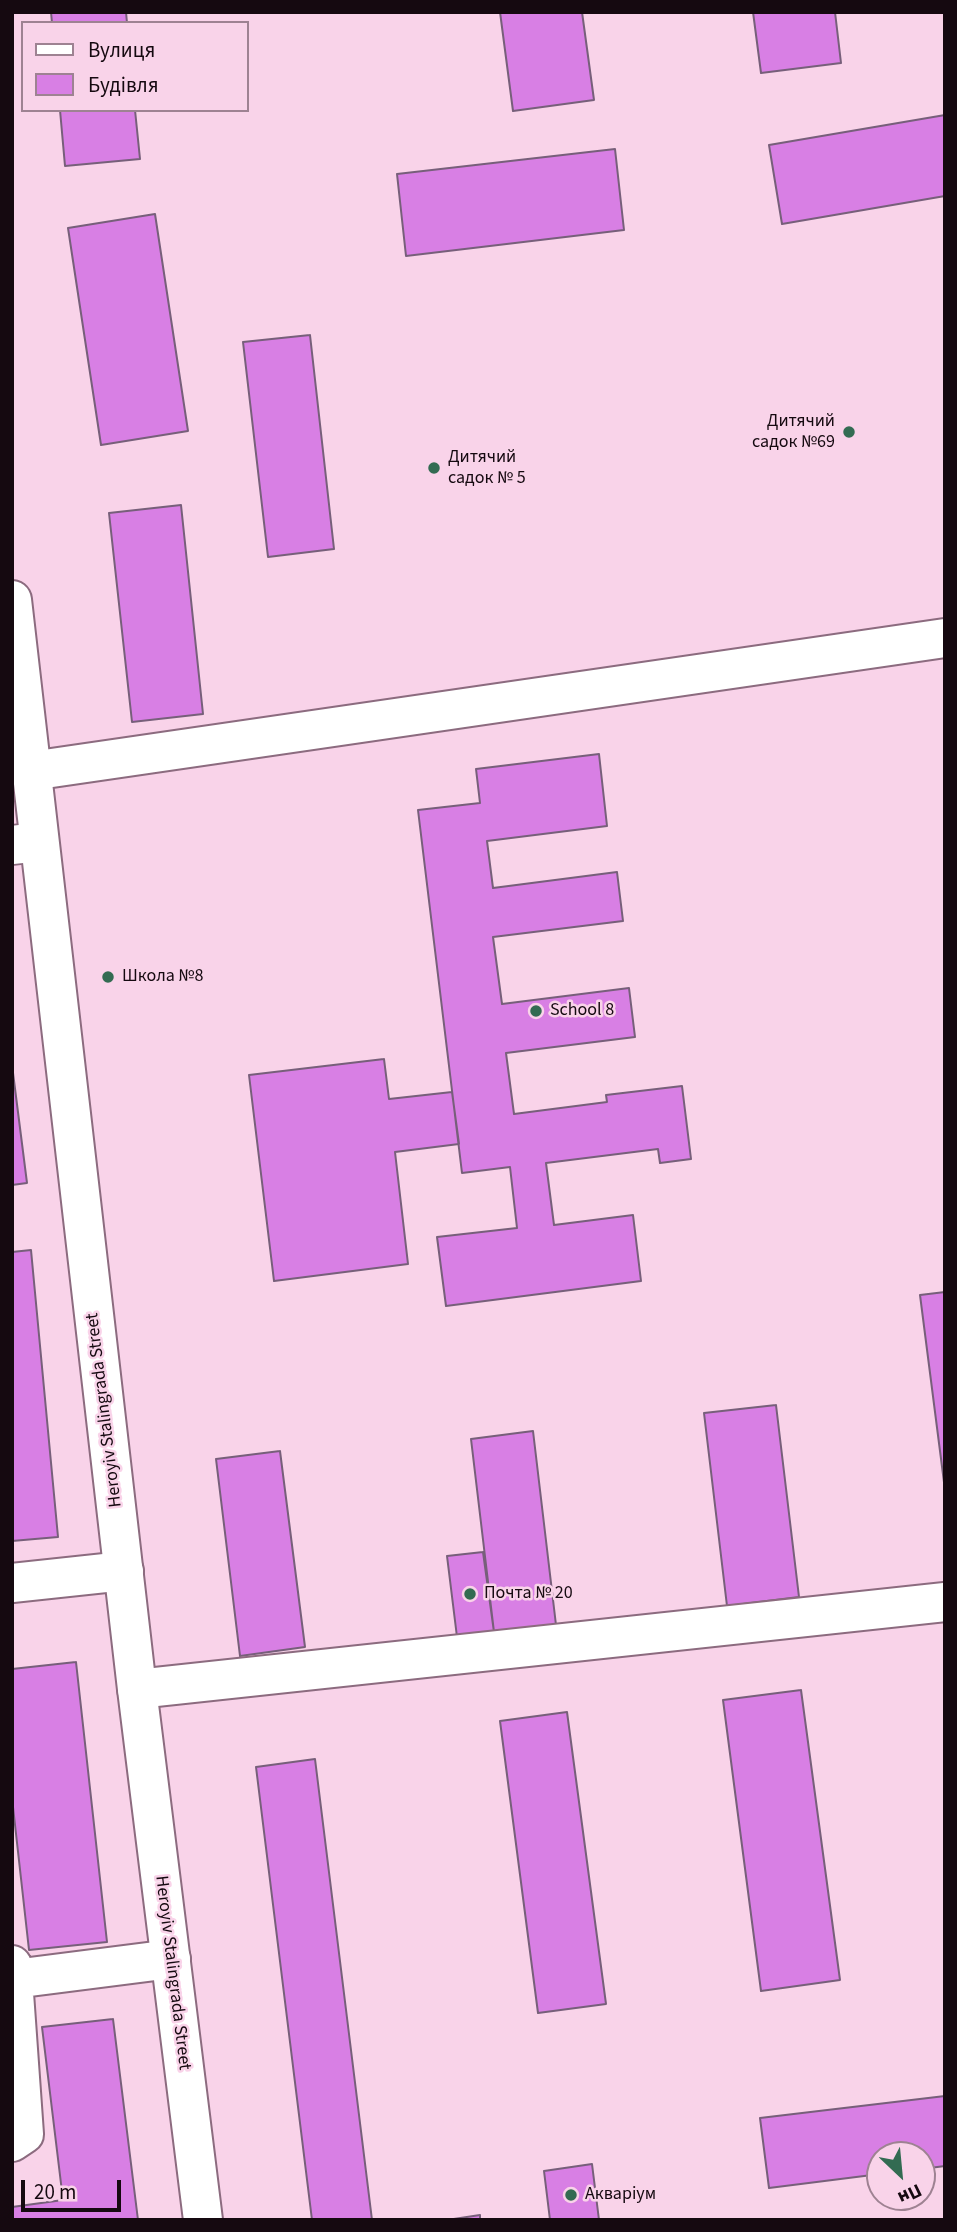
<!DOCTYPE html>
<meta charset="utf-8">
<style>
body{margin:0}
#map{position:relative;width:957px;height:2232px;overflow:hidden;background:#f9d3e9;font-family:"Source Sans 3",sans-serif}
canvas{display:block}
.frame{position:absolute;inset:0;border:14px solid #150910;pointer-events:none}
.legend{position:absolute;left:21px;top:21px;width:228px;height:91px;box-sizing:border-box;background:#f9d3e9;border:2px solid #9e8292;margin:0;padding:9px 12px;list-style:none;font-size:21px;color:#150910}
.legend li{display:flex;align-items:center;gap:14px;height:35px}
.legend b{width:35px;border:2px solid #9e8292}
.north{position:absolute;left:866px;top:2141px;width:70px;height:70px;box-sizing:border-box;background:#f9d3e9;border:2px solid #9e8292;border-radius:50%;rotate:154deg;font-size:19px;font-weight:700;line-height:28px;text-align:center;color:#150910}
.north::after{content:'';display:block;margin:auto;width:24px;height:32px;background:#336b52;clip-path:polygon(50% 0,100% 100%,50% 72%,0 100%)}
.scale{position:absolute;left:21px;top:2180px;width:100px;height:32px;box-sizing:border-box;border:4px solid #150910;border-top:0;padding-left:9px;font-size:21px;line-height:24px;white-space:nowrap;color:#150910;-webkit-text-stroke:5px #f9d3e9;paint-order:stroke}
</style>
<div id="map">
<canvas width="957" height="2232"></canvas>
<div class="frame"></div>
<ul class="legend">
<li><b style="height:9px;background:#fff"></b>Вулиця</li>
<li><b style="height:19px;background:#d87fe4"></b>Будівля</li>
</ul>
<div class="north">Пн</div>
<div class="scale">20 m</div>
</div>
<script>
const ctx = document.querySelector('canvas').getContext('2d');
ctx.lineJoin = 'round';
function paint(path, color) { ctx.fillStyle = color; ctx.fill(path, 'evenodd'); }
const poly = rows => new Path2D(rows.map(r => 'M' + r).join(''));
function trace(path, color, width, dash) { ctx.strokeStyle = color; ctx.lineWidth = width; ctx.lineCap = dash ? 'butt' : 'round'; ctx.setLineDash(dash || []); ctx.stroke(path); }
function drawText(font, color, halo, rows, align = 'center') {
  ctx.font = font + ' "Source Sans 3",sans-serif'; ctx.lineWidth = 5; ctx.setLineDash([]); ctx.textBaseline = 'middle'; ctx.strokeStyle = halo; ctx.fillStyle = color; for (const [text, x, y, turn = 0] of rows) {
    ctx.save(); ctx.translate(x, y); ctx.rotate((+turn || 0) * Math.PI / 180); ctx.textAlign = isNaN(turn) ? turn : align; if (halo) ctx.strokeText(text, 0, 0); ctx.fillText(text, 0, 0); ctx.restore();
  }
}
const building = poly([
 [51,12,126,12,127,23,52,23,51,12],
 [500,12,582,12,594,100,513,111,500,12],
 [753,12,835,12,841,63,761,73,753,12],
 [60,110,135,110,140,159,65,166,60,110],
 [945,115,945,196,782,224,769,145,945,115],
 [615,149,624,230,406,256,397,174,615,149],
 [155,214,188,431,101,445,68,228,155,214],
 [310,335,334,549,268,557,243,342,310,335],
 [181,505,203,714,132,722,109,513,181,505],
 [599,754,607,826,487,841,493,888,617,872,623,921,493,937,502,1004,629,988,635,1037,506,1053,514,1114,607,1102,606,1095,682,1086,691,1159,660,1163,658,1149,546,1163,554,1225,633,1215,641,1281,446,1306,437,1237,517,1228,510,1167,462,1173,418,810,480,803,476,769,599,754],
 [384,1059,389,1099,452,1092,459,1144,395,1152,408,1264,274,1281,249,1075,384,1059],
 [12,1065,27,1183,12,1185,12,1065],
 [31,1250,58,1537,12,1541,12,1252,31,1250],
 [945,1292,945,1490,920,1295,945,1292],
 [776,1405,799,1597,727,1606,704,1413,776,1405],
 [533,1431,556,1625,494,1632,471,1439,533,1431],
 [280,1451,305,1647,240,1656,216,1459,280,1451],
 [483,1552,494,1632,457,1637,447,1556,483,1552],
 [76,1662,107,1942,29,1950,12,1798,12,1669,76,1662],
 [801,1690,840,1980,761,1991,723,1700,801,1690],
 [567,1712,606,2004,538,2013,500,1721,567,1712],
 [315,1759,372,2220,312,2220,256,1767,315,1759],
 [113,2019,138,2220,12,2220,12,2207,63,2200,42,2027,113,2019],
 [945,2096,945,2166,922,2169,922,2155,880,2155,880,2174,769,2188,760,2118,945,2096],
 [592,2164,599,2220,550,2220,544,2171,592,2164],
 [480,2215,480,2220,447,2220,480,2215]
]);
paint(building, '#d87fe4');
trace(building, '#775f7a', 2);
const minor = poly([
 [31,771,945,638],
 [12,845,39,842],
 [12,1583,124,1571],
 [137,1689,945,1602],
 [12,1965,24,2134,12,2142],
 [14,1979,171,1959]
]);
const major = poly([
 [12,600,137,1689,203,2220]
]);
trace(minor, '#8c6b7f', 42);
trace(major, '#8c6b7f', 42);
trace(minor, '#fff', 38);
trace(major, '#fff', 38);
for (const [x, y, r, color] of [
 [849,432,7,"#336b52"],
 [434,468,7,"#336b52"],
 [108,977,7,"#336b52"],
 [536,1011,7,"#336b52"],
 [470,1594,7,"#336b52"],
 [571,2195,7,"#336b52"]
]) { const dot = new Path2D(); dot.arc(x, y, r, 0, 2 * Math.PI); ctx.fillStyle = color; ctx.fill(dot); trace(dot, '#f9d3e9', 2.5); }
drawText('18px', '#150910', '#f9d3e9', [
 ["Дитячий",835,422,"right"],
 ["садок №69",835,443,"right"],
 ["Дитячий",448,458],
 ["садок № 5",448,479],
 ["Школа №8",122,977],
 ["School 8",550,1011],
 ["Почта № 20",484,1594],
 ["Акваріум",585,2195]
], 'left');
drawText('18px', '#150910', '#f9d3e9', [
 ["Heroyiv Stalingrada Street",105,1410,-97],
 ["Heroyiv Stalingrada Street",172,1973,83]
]);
</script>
